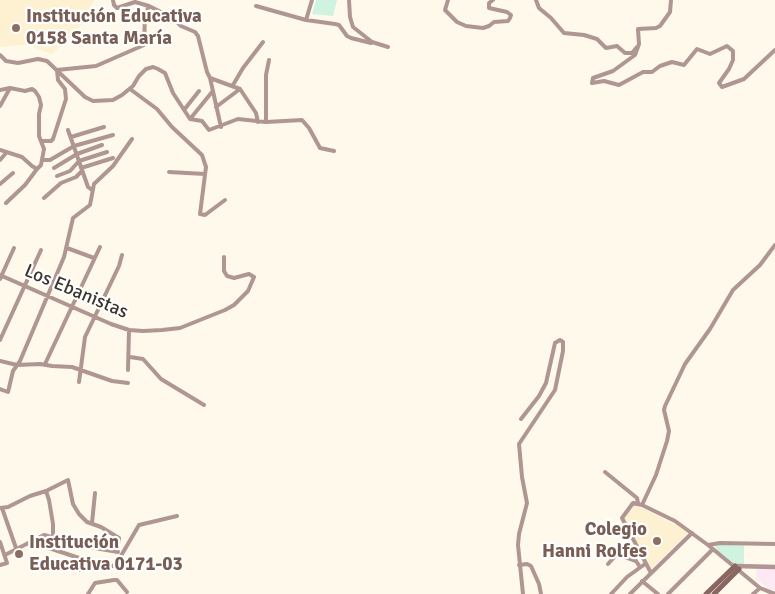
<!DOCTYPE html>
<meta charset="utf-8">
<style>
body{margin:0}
canvas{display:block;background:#fef9eb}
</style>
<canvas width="775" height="594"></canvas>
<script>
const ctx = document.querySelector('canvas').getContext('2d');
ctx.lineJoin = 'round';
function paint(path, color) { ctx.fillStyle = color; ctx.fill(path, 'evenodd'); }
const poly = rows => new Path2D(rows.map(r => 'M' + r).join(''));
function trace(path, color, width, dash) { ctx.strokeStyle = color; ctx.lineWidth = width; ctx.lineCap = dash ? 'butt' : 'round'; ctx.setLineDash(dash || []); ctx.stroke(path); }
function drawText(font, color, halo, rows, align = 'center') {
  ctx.font = font + ' Signika,sans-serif'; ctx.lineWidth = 4.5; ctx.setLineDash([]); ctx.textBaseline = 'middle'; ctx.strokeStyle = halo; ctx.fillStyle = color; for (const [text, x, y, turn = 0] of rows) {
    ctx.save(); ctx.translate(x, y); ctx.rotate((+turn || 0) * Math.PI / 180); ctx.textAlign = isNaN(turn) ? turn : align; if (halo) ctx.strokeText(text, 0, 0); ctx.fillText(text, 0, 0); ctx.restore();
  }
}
paint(poly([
 [757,568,775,568,775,590,770,590,756,579]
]), '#fce9f3');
paint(poly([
 [0,0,94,0,80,27,52,54,50,54,29,45,20,45,0,47],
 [634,504,671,523,677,524,688,533,650,570,623,519]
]), '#fdf1d2');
paint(poly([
 [316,0,337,0,333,16,312,14],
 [716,545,744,545,744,564,734,565,715,549]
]), '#cff3e0');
trace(poly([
 [113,0,114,5,117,8,135,2,149,6,173,18,181,26,195,32,198,36,207,72,210,78,240,89,256,113,258,122],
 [349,0,350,17,353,27,372,42],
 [448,0,445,10,457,22,466,26,483,28,489,26,494,22,508,21,510,18,511,15,507,12,489,8,489,3,493,0],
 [536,0,539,8,551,18,564,33,584,35,597,39,606,48,617,46,625,53,632,53,637,47],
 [671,0,670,12,660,26,656,28,638,29,639,44,635,55,613,71,593,78,592,83,604,81,619,85,643,72,652,72,660,66,672,62,684,65,697,49,710,54,727,46,733,51,733,60,729,69,719,83,722,87,744,79,775,50],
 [256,6,306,20,335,24,339,25,347,36,351,38,371,43,372,42,388,47],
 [306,20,312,0],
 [0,55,6,61,18,63,38,59,47,61,85,97,93,101,113,100,122,95,133,86,139,76,146,69,153,67,158,69,165,73,173,93,190,119,202,121,209,130,238,119,266,122,302,120,309,128,320,148,334,151],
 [210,78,221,127],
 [233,85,243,68,263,42],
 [130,89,157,109,172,127,202,155,206,167,200,214,205,215,225,200],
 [0,90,10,88,25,91,32,89,35,91,39,97,41,105,39,114,39,136,44,149,41,165,37,169,32,166,22,157,0,150],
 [0,106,10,88],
 [216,107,240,89],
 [184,110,199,91],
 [190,119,212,92],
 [266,122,266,75,269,60],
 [68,130,88,187,92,190],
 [71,137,104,127],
 [41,141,51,141,53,139,66,99,65,89,58,80,57,70,96,66,144,45,145,16,149,6],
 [0,160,7,152],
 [42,160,50,160,74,146,113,135],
 [54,168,77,154,102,145],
 [81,168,113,158],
 [169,172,205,174],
 [57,176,70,171,79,161,107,152],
 [0,184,13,173],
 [44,198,61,183,76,177,82,171],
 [6,203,25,185,37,169],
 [67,248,94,258],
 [0,275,111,324,129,330,143,331,162,330,180,328,225,310,234,305,248,291,254,277,249,274,234,278,227,276,224,271,224,257],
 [0,279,14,248],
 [0,340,41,250],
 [130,357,143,359,161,379,204,405],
 [0,361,17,365,40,364,52,366,72,367,112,381,128,383],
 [45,364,100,247],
 [128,370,129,330],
 [79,382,85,337,119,266,122,255],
 [0,389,8,392,13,371,20,361,64,257,73,218,90,205,94,184,113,166,132,139],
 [521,419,539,396,546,383,555,343,560,340,563,342,563,351,555,390,519,444,522,477,527,503,519,534,518,545,523,594],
 [605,472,637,498,638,503],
 [46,491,49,500,53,524,53,537],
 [642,505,656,475,667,441,669,431,664,410,665,406,685,364,710,329,733,290,760,265,775,245],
 [0,508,8,507,30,496,46,491,68,480,73,504,79,514,87,522,101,527,119,538,117,551],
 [2,508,16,548],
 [92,523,95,493],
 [0,542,7,563,0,565],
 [708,545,720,543,775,544],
 [46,547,88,561,100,568],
 [5,555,44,535,89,547,118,552],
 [43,561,60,566,80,570,113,566,118,561,139,525,177,516],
 [608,564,617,554,636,561,640,567],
 [519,565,527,564,531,566,539,584,541,594],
 [651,573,622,518,633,503,642,505,675,521,708,545,760,588,775,594],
 [642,581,658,594],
 [88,594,95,583,114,580,117,580,127,592],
 [611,594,627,577,645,564],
 [630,594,692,533],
 [668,594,713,549],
 [753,594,760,588]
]), '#af9692', 4);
trace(poly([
 [735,566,775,567]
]), '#af9692', 4.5);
trace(poly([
 [706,594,735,566],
 [714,594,739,569]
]), '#896661', 5);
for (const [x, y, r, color] of [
 [16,28,5,"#8d6e63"],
 [657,541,5,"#8d6e63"],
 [19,554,5,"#8d6e63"]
]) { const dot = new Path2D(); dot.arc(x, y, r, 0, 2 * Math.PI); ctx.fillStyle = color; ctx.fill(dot); trace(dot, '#fff', 2); }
drawText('bold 19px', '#785e54', '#fff', [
 ["Institución Educativa",26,17],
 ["0158 Santa María",26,39],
 ["Colegio",647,530,"right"],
 ["Hanni Rolfes",647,552,"right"],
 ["Institución",29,543],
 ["Educativa 0171-03",29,565]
], 'left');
drawText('19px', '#3b372e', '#fff', [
 ["Los Ebanistas",76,292,23]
]);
</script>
